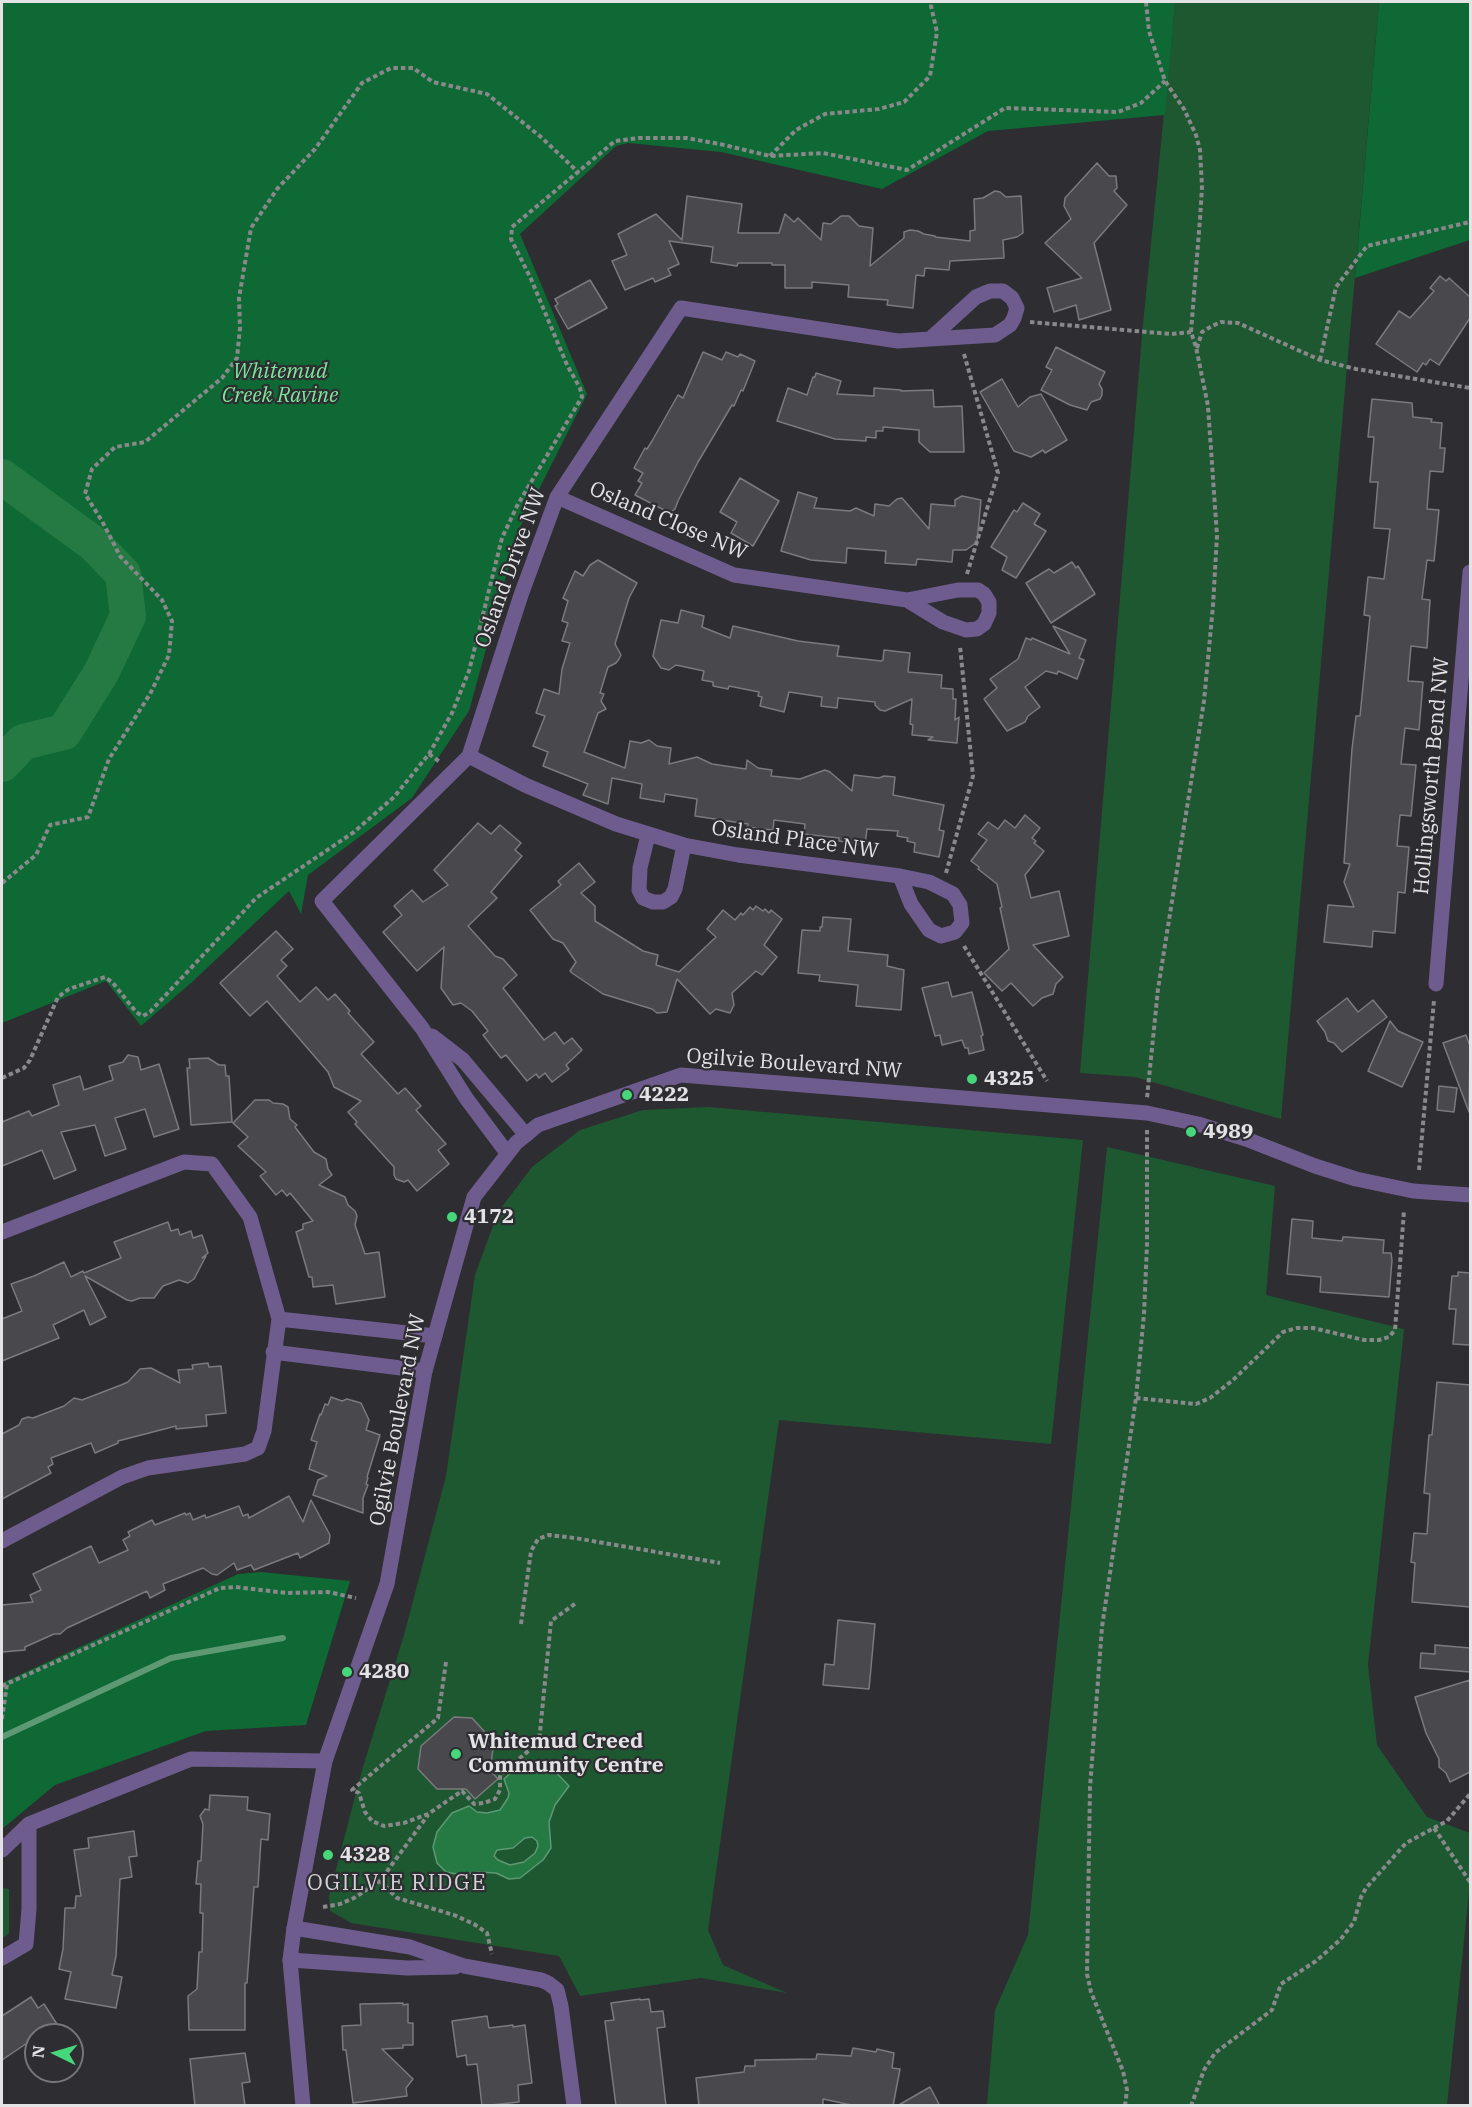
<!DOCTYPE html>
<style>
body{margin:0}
#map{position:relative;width:1472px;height:2107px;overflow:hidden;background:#2e2d31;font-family:"IBM Plex Serif",serif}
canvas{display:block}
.frame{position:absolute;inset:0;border:3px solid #e3e3e5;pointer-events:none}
.north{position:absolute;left:24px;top:2023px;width:60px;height:60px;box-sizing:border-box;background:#2e2d31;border:2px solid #767679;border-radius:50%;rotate:275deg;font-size:16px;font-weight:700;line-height:24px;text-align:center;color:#e3e3e5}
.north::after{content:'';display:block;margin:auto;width:21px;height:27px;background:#45d77a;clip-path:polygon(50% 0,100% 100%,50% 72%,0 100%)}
</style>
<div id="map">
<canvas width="1472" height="2107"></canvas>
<div class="frame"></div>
<div class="north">N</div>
</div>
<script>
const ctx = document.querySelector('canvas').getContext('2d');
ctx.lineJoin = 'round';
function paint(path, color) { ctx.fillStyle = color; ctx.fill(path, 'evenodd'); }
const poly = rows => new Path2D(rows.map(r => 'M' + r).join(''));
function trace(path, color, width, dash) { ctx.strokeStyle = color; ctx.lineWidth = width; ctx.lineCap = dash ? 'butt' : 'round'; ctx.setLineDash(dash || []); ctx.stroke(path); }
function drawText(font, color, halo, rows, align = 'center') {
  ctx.font = font + ' "IBM Plex Serif",serif'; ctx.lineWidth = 4.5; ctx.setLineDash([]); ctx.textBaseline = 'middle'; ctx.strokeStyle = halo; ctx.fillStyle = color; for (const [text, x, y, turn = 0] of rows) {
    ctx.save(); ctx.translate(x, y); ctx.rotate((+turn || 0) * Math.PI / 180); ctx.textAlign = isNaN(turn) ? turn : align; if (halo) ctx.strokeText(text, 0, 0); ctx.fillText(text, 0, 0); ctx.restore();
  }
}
paint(poly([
 [1175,2,1379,2,1281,1119,1135,1077,1080,1073,1143,324],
 [708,1107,1083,1140,1051,1444,779,1420,708,1930,723,1965,787,1993,701,1978,580,1996,559,1956,351,1923,330,1911,329,1896,362,1770,404,1635,446,1476,475,1275,498,1212,532,1167,580,1130,643,1110],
 [1107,1147,1275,1186,1266,1295,1404,1329,1368,1665,1377,1745,1427,1817,1470,1833,1470,1882,1447,2105,987,2105,995,2010,1028,1935],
 [2,1888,9,1889,9,1933,2,1939]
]), '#1d5831');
paint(poly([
 [2,2,1175,2,1165,115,988,131,882,189,721,152,628,143,616,146,520,234,587,394,519,529,469,711,412,798,308,875,301,914,289,891,191,983,141,1026,106,981,2,1023],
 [1379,2,1470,2,1470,240,1355,278],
 [261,1572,350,1581,306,1725,206,1731,55,1785,2,1829,2,1683,238,1574]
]), '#0e6934');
const water = poly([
 [525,1760,547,1763,569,1786,555,1805,549,1822,551,1848,543,1860,520,1878,509,1879,496,1873,478,1872,462,1875,446,1872,437,1863,433,1847,437,1832,452,1813,469,1806,477,1812,487,1813,500,1810,508,1798,509,1793,504,1779,525,1760],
 [532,1837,537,1841,538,1846,535,1853,524,1862,510,1865,498,1860,494,1856,497,1850,513,1848,525,1838,532,1837]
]);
paint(water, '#257943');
trace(water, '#5e9974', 1.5);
trace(poly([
 [2,1737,171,1658,283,1638]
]), '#5e9974', 6);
trace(poly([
 [2,477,94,544,123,574,128,616,101,673,64,732,23,742,2,764]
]), '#257943', 36);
const building = poly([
 [1097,163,1109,176,1116,176,1117,188,1114,191,1127,205,1094,243,1111,310,1079,320,1076,305,1054,312,1047,288,1082,278,1045,243,1071,219,1064,206,1065,198,1097,163],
 [995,191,1000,192,1006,197,1021,196,1023,233,1017,237,1003,240,1004,258,950,261,949,270,925,268,924,276,916,275,913,308,887,305,888,300,848,297,849,285,812,282,812,288,785,288,785,265,772,265,772,263,738,263,737,266,711,262,713,247,669,241,679,264,668,269,671,275,655,282,653,278,625,290,612,261,627,255,618,234,656,214,682,240,687,196,742,204,738,233,779,233,785,214,794,222,798,218,821,240,823,223,831,224,841,216,849,216,859,226,873,228,870,266,904,238,904,232,910,230,918,231,924,234,935,236,935,237,970,241,970,231,975,230,974,199,983,198,995,191],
 [1440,276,1446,281,1449,278,1470,297,1470,318,1439,365,1430,359,1426,365,1423,363,1417,372,1376,344,1399,311,1410,318,1434,291,1430,288,1440,276],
 [590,280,607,308,568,329,555,306,558,304,555,299,590,280],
 [1056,347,1105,372,1099,384,1102,389,1102,395,1100,399,1091,402,1087,410,1070,405,1041,390,1052,370,1046,367,1056,347],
 [703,352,722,360,726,352,738,357,740,354,755,361,743,391,741,390,734,406,732,405,698,462,678,501,675,509,670,513,635,495,642,483,638,481,643,473,634,468,645,448,647,449,652,441,678,395,683,398,703,352],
 [816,373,841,381,837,394,874,396,874,388,901,390,901,391,933,390,934,407,962,406,964,452,930,452,919,442,919,430,883,427,883,431,876,431,876,438,866,437,866,441,835,439,777,421,788,388,807,395,813,377,815,377,816,373],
 [1002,379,1018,407,1030,397,1041,394,1067,440,1045,453,1043,450,1031,457,1014,451,980,392,1002,379],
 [1372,399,1412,403,1413,417,1432,419,1431,422,1442,423,1440,448,1445,448,1443,472,1430,471,1427,509,1439,510,1434,561,1427,560,1422,599,1430,600,1427,648,1411,646,1408,681,1423,682,1419,730,1405,728,1401,764,1416,765,1411,816,1400,815,1397,846,1409,847,1405,893,1398,892,1395,933,1373,931,1372,947,1324,942,1328,905,1354,907,1344,882,1350,864,1344,863,1352,749,1356,716,1360,716,1370,616,1364,615,1368,577,1384,579,1390,529,1374,528,1378,482,1370,482,1374,437,1368,437,1372,399],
 [740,478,779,501,753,546,731,533,737,522,720,512,740,478],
 [798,492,817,498,814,508,850,511,856,508,874,516,875,504,889,506,897,499,902,498,929,529,931,504,955,506,955,500,962,496,981,500,977,542,966,550,953,550,952,562,917,559,916,565,885,563,886,551,847,548,846,563,811,560,781,551,798,492],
 [1023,503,1040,514,1034,524,1046,531,1016,578,1002,570,1007,557,991,547,1014,510,1017,512,1023,503],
 [598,560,637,583,629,598,615,644,621,655,619,659,616,663,608,667,600,693,604,694,601,701,606,709,598,713,584,752,625,768,630,741,641,743,649,740,657,746,671,748,669,764,697,757,712,764,746,769,747,760,758,768,772,770,771,776,800,779,825,770,830,772,852,791,854,775,879,778,884,776,895,777,893,795,944,805,939,830,944,831,939,857,914,852,915,843,907,841,908,838,897,836,898,831,867,829,865,845,839,841,839,838,804,834,805,824,774,820,773,830,747,827,748,824,695,816,697,799,665,794,664,802,640,798,642,784,612,778,608,804,583,795,588,784,543,766,548,752,533,746,545,716,536,713,544,689,559,694,562,669,570,643,562,641,568,623,562,621,568,601,563,598,575,571,583,576,590,565,598,560],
 [1072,562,1076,568,1078,566,1095,594,1051,623,1026,583,1049,569,1054,573,1072,562],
 [681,610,704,616,702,627,730,638,733,626,798,641,839,646,837,656,881,661,883,660,884,650,910,653,908,672,942,675,941,688,953,689,953,699,956,699,955,720,959,717,957,743,928,740,933,737,912,735,913,725,910,724,912,699,885,711,880,710,875,705,875,702,838,698,837,708,821,706,822,697,789,692,784,712,760,706,762,697,758,696,759,692,729,686,728,689,713,686,713,682,702,680,704,671,676,665,669,670,661,668,653,656,661,620,678,623,681,610],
 [1053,626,1086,640,1079,658,1084,660,1077,679,1058,671,1057,674,1046,671,1025,687,1040,707,1028,716,1025,722,1007,731,984,699,997,688,990,679,1018,659,1026,638,1031,640,1032,638,1070,654,1053,626],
 [1025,815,1040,828,1032,838,1036,841,1034,843,1044,851,1025,875,1031,898,1059,891,1069,936,1033,945,1063,977,1056,984,1053,994,1042,998,1033,1006,1011,983,1002,991,984,973,1009,949,1000,908,1002,907,997,884,978,869,979,867,971,861,987,840,978,834,988,822,998,829,1005,820,1015,828,1025,815],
 [478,823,491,834,500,825,521,843,515,850,522,856,491,892,497,898,468,926,495,956,503,959,517,975,503,988,544,1040,555,1032,564,1044,572,1038,582,1050,566,1065,569,1069,552,1082,545,1073,539,1078,536,1074,527,1081,506,1055,501,1058,483,1035,488,1031,472,1011,461,1003,453,1005,441,988,444,947,417,971,383,932,402,915,394,906,412,890,423,902,448,885,434,870,478,823],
 [579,863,595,882,581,893,595,906,595,921,643,951,658,955,656,965,679,972,716,937,707,929,723,910,735,920,741,913,743,915,750,907,753,910,756,906,763,911,765,909,769,913,771,910,782,919,764,945,777,957,762,975,756,971,732,993,734,1005,730,1013,716,1009,710,1014,677,979,667,1012,657,1013,652,1009,603,994,572,973,570,971,576,962,563,943,553,939,530,910,561,885,558,881,579,863],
 [823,917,851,919,848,951,888,955,887,966,904,970,901,1010,856,1006,858,985,819,981,820,975,798,973,802,930,820,931,820,927,822,927,823,917],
 [276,931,293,949,281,960,287,966,277,976,300,1002,316,987,328,1000,335,994,350,1011,348,1013,374,1042,361,1054,398,1094,405,1088,421,1106,416,1110,446,1144,438,1150,449,1164,417,1191,408,1180,404,1182,396,1179,394,1175,394,1167,355,1124,357,1122,348,1112,361,1101,334,1087,328,1072,267,1001,250,1016,220,983,276,931],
 [948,982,952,997,972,992,983,1035,981,1036,984,1050,969,1054,968,1048,965,1048,962,1040,942,1045,940,1035,935,1036,922,988,948,982],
 [1347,998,1358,1012,1373,1000,1387,1017,1342,1052,1334,1043,1328,1041,1325,1032,1317,1021,1347,998],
 [1390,1021,1398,1031,1423,1042,1402,1087,1368,1071,1390,1021],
 [1466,1035,1470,1046,1469,1112,1443,1043,1466,1035],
 [128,1055,138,1057,141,1070,159,1064,179,1129,154,1137,145,1109,115,1118,126,1149,105,1156,95,1125,61,1132,76,1170,54,1179,42,1150,2,1166,2,1122,29,1111,32,1116,59,1105,53,1085,80,1076,84,1090,113,1080,109,1066,123,1062,128,1055],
 [208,1058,219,1065,225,1065,226,1076,229,1076,232,1122,191,1125,187,1068,190,1068,189,1059,208,1058],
 [1439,1086,1457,1088,1454,1112,1437,1110,1439,1086],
 [255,1100,269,1100,273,1103,283,1104,288,1107,290,1119,297,1125,295,1127,314,1152,326,1159,328,1169,332,1175,319,1185,345,1197,348,1205,355,1211,357,1216,355,1225,365,1254,379,1252,385,1297,336,1304,333,1285,313,1287,312,1277,309,1277,296,1232,303,1229,303,1224,313,1221,290,1193,287,1196,282,1190,276,1195,260,1176,266,1172,238,1146,248,1137,233,1123,255,1100],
 [1292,1219,1313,1221,1312,1238,1342,1241,1343,1237,1347,1237,1384,1240,1383,1253,1391,1253,1392,1260,1389,1297,1320,1292,1321,1277,1287,1274,1292,1219],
 [168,1222,171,1231,178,1229,180,1235,191,1231,193,1238,202,1235,208,1253,202,1258,206,1256,194,1279,188,1283,179,1280,163,1286,154,1298,140,1298,132,1301,127,1300,85,1276,106,1317,90,1325,84,1310,53,1325,59,1338,2,1361,2,1319,22,1311,11,1284,34,1276,64,1262,71,1277,83,1271,84,1273,121,1258,114,1242,168,1222],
 [1458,1272,1470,1273,1470,1345,1453,1344,1456,1309,1449,1309,1452,1276,1458,1276,1458,1272],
 [208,1363,209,1367,221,1366,226,1413,206,1415,207,1426,176,1429,176,1426,118,1441,118,1443,95,1453,91,1443,51,1458,53,1464,48,1467,51,1473,2,1499,2,1434,19,1425,22,1419,28,1417,33,1418,64,1406,74,1398,82,1400,121,1385,128,1382,140,1369,151,1368,180,1383,178,1370,193,1369,192,1365,208,1363],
 [1437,1382,1470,1385,1470,1607,1412,1602,1415,1563,1411,1562,1414,1533,1427,1534,1430,1494,1424,1493,1429,1435,1432,1435,1437,1382],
 [331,1397,342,1401,347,1399,361,1403,369,1420,366,1430,380,1435,367,1477,368,1478,366,1484,368,1485,363,1498,363,1513,313,1495,318,1480,327,1476,309,1469,317,1442,311,1440,320,1414,321,1415,325,1404,328,1405,331,1397],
 [289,1496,303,1522,311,1500,330,1535,329,1543,300,1558,298,1553,254,1570,251,1565,237,1570,234,1563,217,1575,212,1574,203,1568,163,1584,165,1590,150,1598,147,1591,67,1628,60,1634,54,1634,25,1647,25,1650,2,1652,2,1605,33,1602,30,1595,41,1590,33,1574,91,1546,99,1563,128,1550,123,1540,130,1536,128,1532,152,1520,155,1525,185,1513,186,1515,190,1513,193,1520,205,1515,206,1518,239,1506,243,1516,248,1514,249,1518,289,1496],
 [838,1620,875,1624,869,1689,823,1685,825,1664,834,1665,838,1620],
 [1435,1645,1470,1648,1470,1672,1420,1668,1421,1653,1435,1654,1435,1645],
 [1470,1680,1470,1772,1450,1782,1446,1773,1439,1767,1439,1759,1426,1733,1415,1697,1470,1680],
 [454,1717,472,1718,494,1742,491,1763,487,1767,498,1779,475,1799,466,1789,437,1789,418,1769,421,1746,454,1717],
 [210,1795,248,1797,247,1810,270,1814,268,1840,261,1839,258,1887,254,1887,247,1983,245,1983,245,2030,189,2030,188,1996,197,1989,199,1952,202,1952,203,1913,200,1913,201,1884,196,1884,198,1861,201,1861,203,1824,200,1816,205,1809,209,1810,210,1795],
 [134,1831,137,1856,129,1857,132,1877,120,1879,116,1956,112,1975,122,1977,116,2008,65,1999,71,1972,59,1969,63,1949,65,1908,75,1908,76,1896,81,1896,74,1850,89,1848,88,1838,134,1831],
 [31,1997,38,2008,44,2004,64,2035,36,2035,36,2037,2,2060,2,2016,31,1997],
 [640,1999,640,2000,649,1999,651,2012,663,2011,665,2027,657,2028,666,2106,616,2106,605,2021,614,2020,611,2003,640,1999],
 [403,2003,403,2005,408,2004,408,2023,413,2023,413,2045,403,2045,403,2048,382,2049,413,2079,406,2088,407,2096,353,2103,346,2050,343,2050,342,2026,361,2025,360,2004,403,2003],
 [487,2016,489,2028,513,2025,513,2027,525,2025,532,2083,518,2085,519,2102,482,2106,477,2064,467,2065,466,2055,457,2057,452,2021,487,2016],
 [853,2048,876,2052,877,2049,894,2053,892,2068,900,2069,893,2106,856,2106,823,2099,823,2106,699,2106,696,2078,744,2072,745,2066,755,2066,755,2060,816,2059,817,2054,851,2056,853,2048],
 [245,2053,250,2082,242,2083,245,2106,195,2106,190,2059,245,2053],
 [930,2087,940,2106,897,2106,930,2087]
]);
paint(building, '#49484c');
trace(building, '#7b7a7f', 1.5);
trace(poly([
 [1146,2,1149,31,1165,81,1184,109,1196,135,1200,150,1202,187,1200,219,1191,332,1196,347,1208,406,1217,536,1213,606,1204,701,1158,989,1147,1098],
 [770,156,796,130,825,114,879,109,904,102,930,76,937,32,931,6,932,2],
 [1030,322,1171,334,1191,332],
 [1197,348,1202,332,1212,326,1221,322,1238,323,1320,360,1356,369,1470,388],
 [964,354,998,473,967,574],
 [1320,360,1336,287,1367,246,1470,222],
 [429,754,440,762],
 [946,873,973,776,960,646],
 [2,883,36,855,50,825,88,817,109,759,150,694,169,655,172,621,162,600,120,556,102,521,85,494,92,469,115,447,145,442,222,378,237,358,240,328,239,298,251,228,277,189,315,149,362,83,391,68,413,68,433,82,487,94,541,137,579,173],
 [964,946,1047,1081],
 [2,1078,24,1068,30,1060,58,997,69,989,105,977,113,983,136,1012,143,1016,150,1012,256,898,354,832,394,797,429,754,452,713,469,671,502,538,518,504,582,397,580,388,567,365,531,279,511,239,512,227,615,141,639,138,686,138,720,144,770,156,823,153,907,170,1005,108,1118,112,1141,103,1165,81],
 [1419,1170,1434,1000],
 [1136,1398,1196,1404,1210,1398,1233,1380,1283,1332,1297,1328,1313,1328,1364,1340,1379,1340,1389,1337,1395,1330,1404,1211],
 [521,1624,531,1551,538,1539,549,1535,575,1538,720,1563],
 [446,1662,438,1718,352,1790,359,1793,365,1812,372,1821,384,1826,404,1823,428,1814,462,1791,474,1804,484,1803,495,1799,500,1790,500,1775,539,1742,551,1621,576,1603],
 [2,1686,220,1588,235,1587,287,1593,328,1592,356,1598],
 [2,1719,7,1684],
 [1434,1828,1447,1821,1470,1794],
 [380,1881,397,1898,454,1915,474,1924,487,1933,492,1954],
 [323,1907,340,1904,354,1898,380,1881,428,1815],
 [1125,2106,1127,2090,1123,2071,1091,1992,1087,1974,1090,1787,1102,1627,1136,1398,1144,1314,1147,1245,1147,1130],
 [1191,2106,1204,2070,1215,2053,1272,2010,1281,1984,1316,1961,1340,1940,1354,1922,1361,1897,1366,1888,1406,1843,1434,1828,1470,1882]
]), '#89898c', 4, [4.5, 3]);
trace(poly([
 [557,497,734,575,907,600,943,622,966,630,977,629,984,624,989,613,989,602,984,594,978,590,958,590,907,600],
 [469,756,525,785,616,824,684,845,738,855,900,876,929,882,953,894,960,905,962,923,955,932,941,936,929,930,911,904,900,876],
 [648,835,640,868,639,890,643,898,653,902,663,902,671,897,675,889,684,845],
 [1436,984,1470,572],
 [432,1036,463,1060,526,1135],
 [507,1153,466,1098,422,1028,322,901,469,756,521,595,557,497,681,308,898,341,995,335,1010,325,1014,318,1017,308,1012,298,1003,291,990,291,976,297,930,339],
 [2,1232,184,1162,212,1164,250,1217,279,1319,264,1431,258,1448,245,1454,148,1468,122,1477,2,1541],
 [279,1319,435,1336],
 [273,1352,425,1371],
 [2,1850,29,1824,191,1759,325,1761],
 [294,1928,410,1947,464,1966,541,1980,548,1983,557,1990,561,2006,574,2106],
 [2,1958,26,1944,29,1909,29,1824],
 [290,1960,407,1968,455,1967]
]), '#6e5c8e', 15);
trace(poly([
 [303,2106,290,1960,294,1928,325,1761,387,1584,425,1371,474,1197,516,1143,538,1125,681,1075,1147,1113,1198,1124,1246,1139,1315,1166,1356,1179,1413,1191,1470,1195]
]), '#6e5c8e', 15);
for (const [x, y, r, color] of [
 [972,1079,6,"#45d77a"],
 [627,1095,6,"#45d77a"],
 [1191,1132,6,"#45d77a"],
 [452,1217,6,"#45d77a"],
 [347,1672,6,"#45d77a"],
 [456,1754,6,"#45d77a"],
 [328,1855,6,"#45d77a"]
]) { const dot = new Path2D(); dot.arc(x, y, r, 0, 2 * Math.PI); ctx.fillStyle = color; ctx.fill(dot); trace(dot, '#2e2d31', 2); }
drawText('italic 21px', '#7ce79b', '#2e2d31', [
 ["Whitemud",280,372],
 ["Creek Ravine",280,396]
]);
drawText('21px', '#e3e3e5', '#2e2d31', [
 ["Osland Close NW",668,521,23],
 ["Osland Drive NW",511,568,-70],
 ["Hollingsworth Bend NW",1432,776,-85],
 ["Osland Place NW",795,840,8],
 ["Ogilvie Boulevard NW",794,1064,4],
 ["Ogilvie Boulevard NW",398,1420,-79]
]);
drawText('bold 21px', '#e3e3e5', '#2e2d31', [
 ["4325",984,1079],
 ["4222",639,1095],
 ["4989",1203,1132],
 ["4172",464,1217],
 ["4280",359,1672],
 ["Whitemud Creed",468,1742],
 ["Community Centre",468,1766],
 ["4328",340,1855]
], 'left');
ctx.letterSpacing = '1.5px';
drawText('22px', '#d2d1d6', '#2e2d31', [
 ["OGILVIE RIDGE",397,1884]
]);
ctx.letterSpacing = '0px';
</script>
